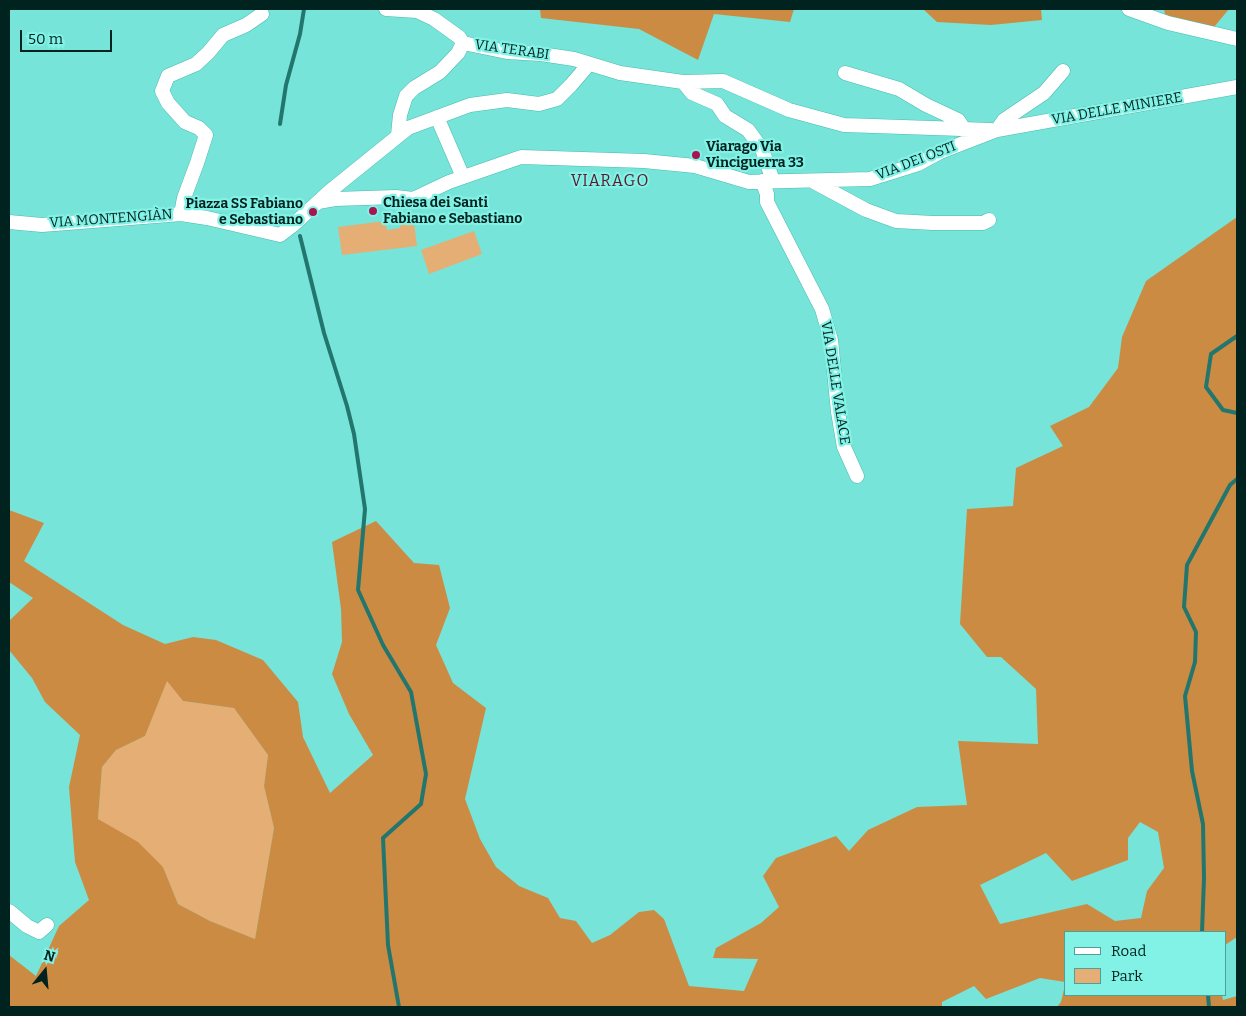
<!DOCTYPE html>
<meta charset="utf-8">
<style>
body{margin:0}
#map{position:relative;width:1246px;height:1016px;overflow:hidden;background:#76e4d8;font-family:Bitter,serif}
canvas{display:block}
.frame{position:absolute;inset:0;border:10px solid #002320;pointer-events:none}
.legend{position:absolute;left:1064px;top:931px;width:162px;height:65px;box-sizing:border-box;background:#83f2e6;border:1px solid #4f9f97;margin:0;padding:6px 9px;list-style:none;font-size:15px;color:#002320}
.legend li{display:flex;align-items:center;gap:10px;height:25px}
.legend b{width:25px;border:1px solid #4f9f97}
.north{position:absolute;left:20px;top:946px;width:50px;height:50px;-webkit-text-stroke:4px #83f2e6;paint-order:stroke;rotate:17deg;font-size:14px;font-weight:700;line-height:20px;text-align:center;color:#002320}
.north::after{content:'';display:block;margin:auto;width:18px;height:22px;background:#002320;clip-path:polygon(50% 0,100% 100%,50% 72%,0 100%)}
.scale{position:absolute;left:20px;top:30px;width:92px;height:22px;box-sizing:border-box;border:2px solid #002320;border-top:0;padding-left:6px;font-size:15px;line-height:18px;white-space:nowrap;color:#002320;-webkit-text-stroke:4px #83f2e6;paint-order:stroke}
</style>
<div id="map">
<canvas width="1246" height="1016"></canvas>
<div class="frame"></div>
<ul class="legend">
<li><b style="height:6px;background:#fff"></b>Road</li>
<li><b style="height:14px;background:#e5ae75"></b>Park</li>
</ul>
<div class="north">N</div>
<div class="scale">50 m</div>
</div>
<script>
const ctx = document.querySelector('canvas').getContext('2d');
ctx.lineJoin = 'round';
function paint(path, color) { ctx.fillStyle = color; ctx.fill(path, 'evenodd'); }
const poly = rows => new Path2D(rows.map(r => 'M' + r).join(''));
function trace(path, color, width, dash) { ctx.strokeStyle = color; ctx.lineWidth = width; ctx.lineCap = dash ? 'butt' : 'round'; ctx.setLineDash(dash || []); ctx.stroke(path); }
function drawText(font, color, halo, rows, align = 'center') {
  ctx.font = font + ' Bitter,serif'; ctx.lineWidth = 4.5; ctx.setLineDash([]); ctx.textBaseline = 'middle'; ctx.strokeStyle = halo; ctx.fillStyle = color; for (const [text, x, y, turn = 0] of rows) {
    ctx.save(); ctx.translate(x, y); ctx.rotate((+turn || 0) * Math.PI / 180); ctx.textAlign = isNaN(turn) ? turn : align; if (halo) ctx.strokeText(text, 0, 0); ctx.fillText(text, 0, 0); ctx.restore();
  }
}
paint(poly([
 [413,214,417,246,342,255,338,227,385,221,387,230,400,228,399,216],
 [474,231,482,254,429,274,421,250],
 [167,680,183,701,234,708,268,755,264,786,274,828,255,939,210,921,178,904,163,867,98,819,102,767,116,750,145,736]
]), '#e5ae75');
paint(poly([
 [540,9,794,9,790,22,714,14,698,60,639,29,541,18],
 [923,9,1041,9,1042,20,991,25,937,22],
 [1164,9,1229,9,1214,27,1166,19],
 [1237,217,1237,937,1225,945,1225,932,1065,932,1065,982,1040,978,986,999,974,986,942,1002,942,1007,9,1007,9,955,36,976,59,926,89,900,75,862,69,787,80,735,45,702,32,678,9,650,9,621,33,598,9,582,9,510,44,523,24,561,123,625,165,644,193,637,216,640,263,660,298,702,303,737,330,793,373,755,349,714,332,674,342,642,341,609,332,542,376,521,414,563,439,565,450,608,436,645,453,683,486,708,465,799,480,839,496,867,519,886,548,898,560,918,576,921,592,943,610,935,639,912,654,910,664,919,689,986,744,991,758,959,713,958,716,948,761,923,779,907,763,876,776,858,836,836,849,851,868,830,917,807,967,805,958,741,1038,744,1036,689,1001,657,987,657,960,624,967,509,1013,506,1016,468,1063,446,1050,426,1089,407,1118,368,1122,337,1146,281],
 [167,681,183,701,234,708,268,755,264,786,274,828,255,939,210,921,178,904,163,867,138,842,98,819,102,767,116,750,145,736],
 [1140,822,1158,832,1164,868,1147,891,1141,918,1115,921,1087,904,1000,924,980,885,1046,853,1072,881,1128,860,1128,838],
 [1065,985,1065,995,1222,995,1223,1000,1237,996,1237,1007,1057,1007,1061,1002]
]), '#cc8b43');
trace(poly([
 [280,124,286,85,300,34,304,9],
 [300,236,324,333,347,406,354,434,365,509,358,590,383,645,411,692,426,774,421,804,383,838,388,945,399,1007],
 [1237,336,1211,354,1206,387,1223,410,1237,413],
 [1202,932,1204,878,1203,824,1192,771,1185,696,1195,662,1196,632,1184,607,1187,565,1230,485,1237,479],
 [1208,995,1209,1007]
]), '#23766e', 4);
const minor = poly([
 [386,9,417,11,434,19,459,37,463,43],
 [1129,9,1168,23,1237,39],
 [463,43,507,52,541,54,574,59,620,73,683,82,723,81,789,110,844,125,991,130],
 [845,73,899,89,926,105,958,120,964,129],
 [683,82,692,93,717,104,725,116,748,130,762,149,773,181],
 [437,117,463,177],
 [997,130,1004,120,1044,93,1063,71],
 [398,135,400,115,406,96,414,88,440,72,458,53,463,43],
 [762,181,767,194,767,202,822,309,831,340,838,412,844,447,857,476],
 [814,182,866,210,896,221,933,223,983,223,989,220],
 [318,202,335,199,396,197,413,199,449,182,521,157,644,161,695,166,749,182,870,179,918,164,940,152,997,130,1237,87],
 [181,214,184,198,197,163,206,135,199,128,185,122,168,103,162,91,168,76,196,64,208,53,223,35,246,25,262,14],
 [9,222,42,225,181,214,207,218,280,235,293,225,330,191,408,128,470,105,507,100,539,104,557,99,571,85,589,64],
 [9,911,27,926,39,932,47,925]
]);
trace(minor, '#49bbb0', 15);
trace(minor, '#fff', 14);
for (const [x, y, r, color] of [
 [696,155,5,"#a8144d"],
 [373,211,5,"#a8144d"],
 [313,212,5,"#a8144d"]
]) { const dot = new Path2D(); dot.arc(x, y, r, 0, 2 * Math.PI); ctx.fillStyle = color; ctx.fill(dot); trace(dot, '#83f2e6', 2); }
drawText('14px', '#002320', '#83f2e6', [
 ["VIA TERABI",512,50,8],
 ["VIA DELLE MINIERE",1117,109,-10],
 ["VIA DEI OSTI",916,161,-21],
 ["VIA MONTENGIÀN",111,219,-4],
 ["VIA DELLE VALACE",835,383,81]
]);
drawText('bold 14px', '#002320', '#83f2e6', [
 ["Viarago Via",706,147],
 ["Vinciguerra 33",706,163],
 ["Chiesa dei Santi",383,203],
 ["Fabiano e Sebastiano",383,219],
 ["Piazza SS Fabiano",303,204,"right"],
 ["e Sebastiano",303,220,"right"]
], 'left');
ctx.letterSpacing = '1px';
drawText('16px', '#5b172c', '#83f2e6', [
 ["VIARAGO",610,182]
]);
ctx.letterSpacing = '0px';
</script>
